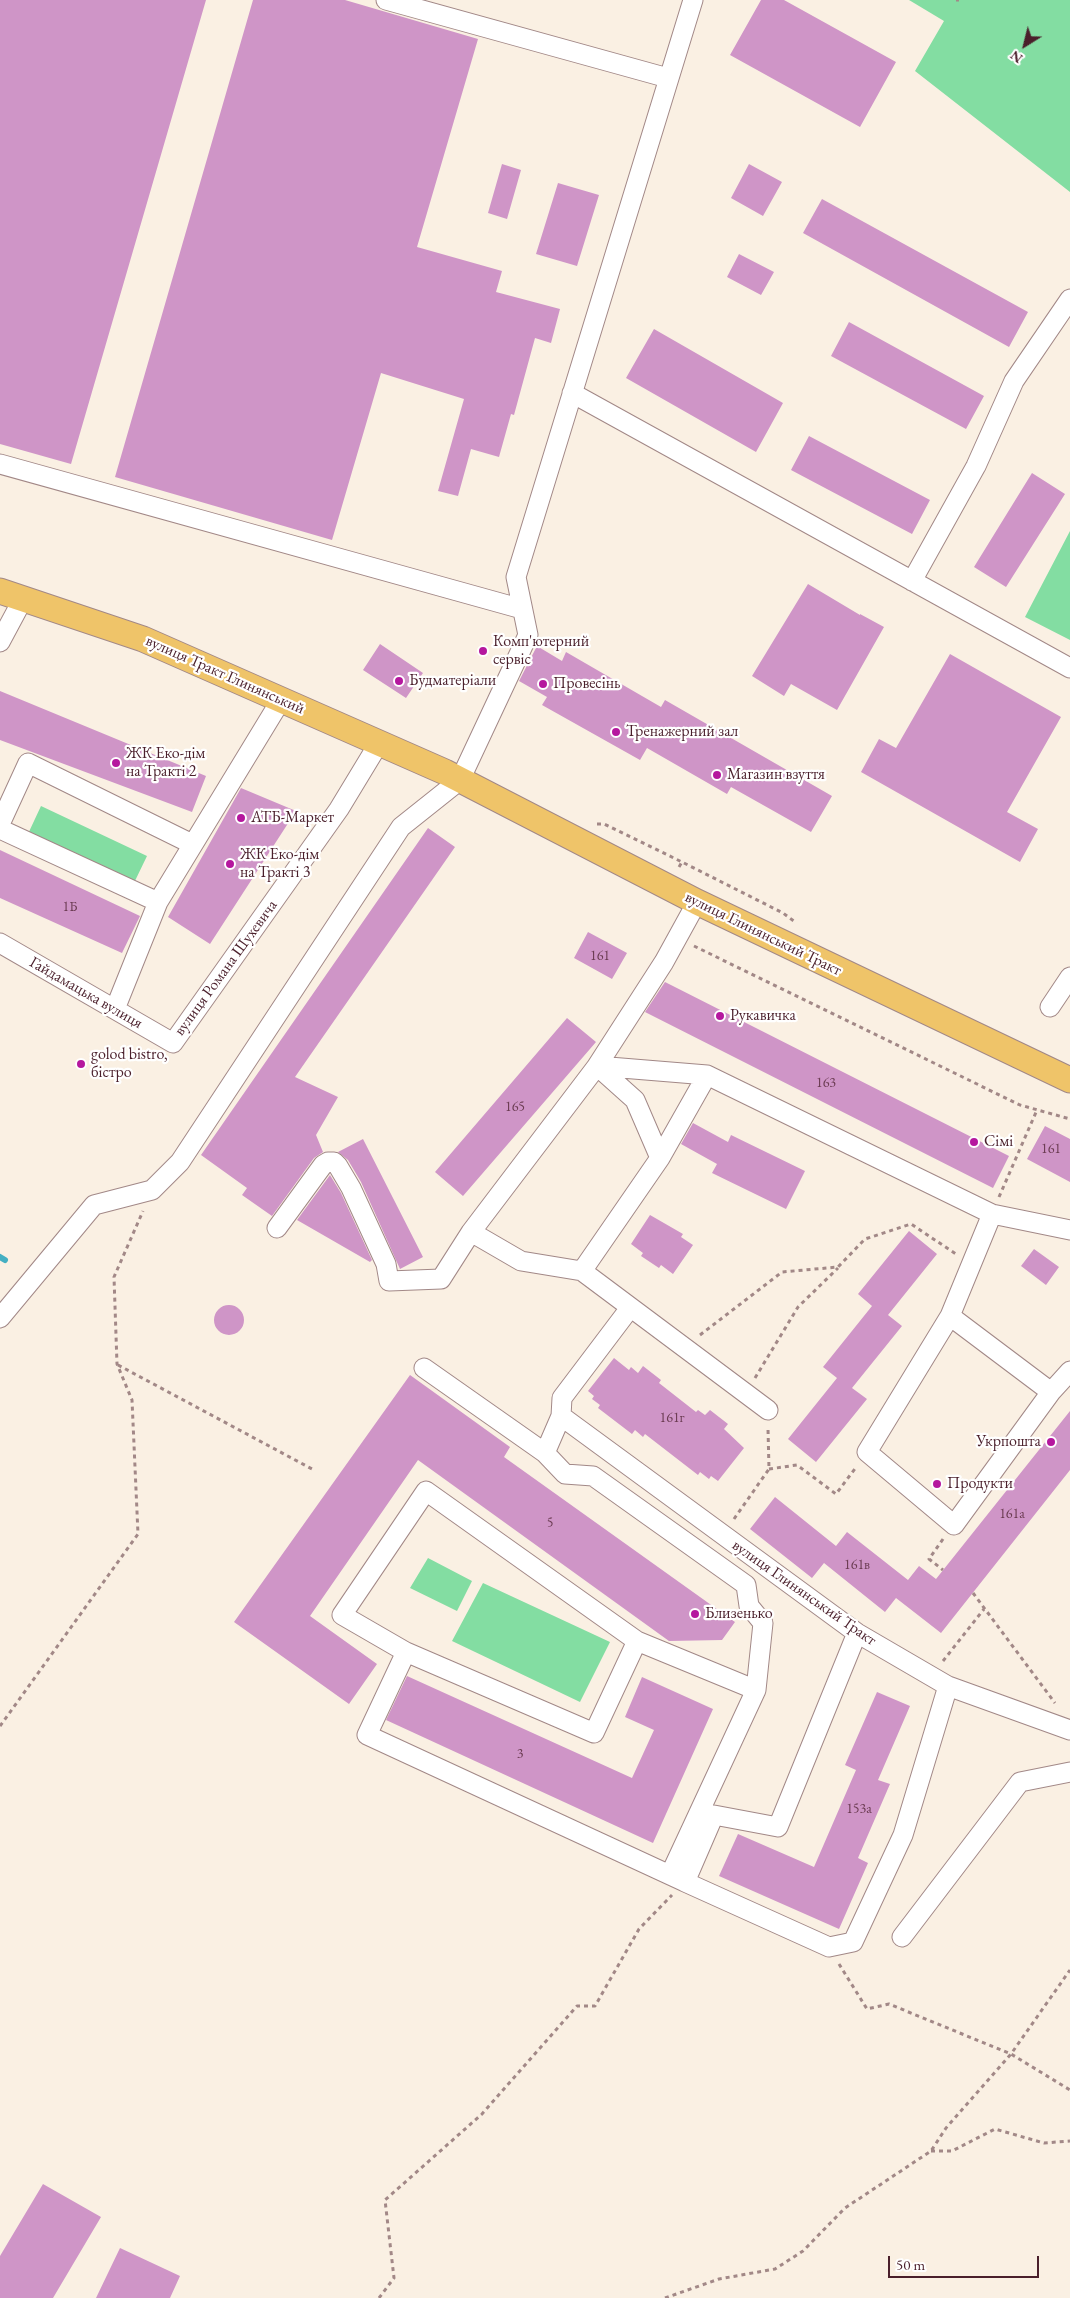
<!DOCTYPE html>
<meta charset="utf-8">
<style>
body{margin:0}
#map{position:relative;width:1070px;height:2298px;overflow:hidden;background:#faf0e3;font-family:"EB Garamond",serif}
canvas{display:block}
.north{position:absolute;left:1000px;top:20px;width:50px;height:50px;-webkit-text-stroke:4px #fff;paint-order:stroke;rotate:216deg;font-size:14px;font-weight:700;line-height:20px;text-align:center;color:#4a1f2b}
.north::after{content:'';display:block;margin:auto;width:18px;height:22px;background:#4a1f2b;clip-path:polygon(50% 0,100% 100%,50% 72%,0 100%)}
.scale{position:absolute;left:888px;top:2256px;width:151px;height:22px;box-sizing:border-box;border:2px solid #4a1f2b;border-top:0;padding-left:6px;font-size:15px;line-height:18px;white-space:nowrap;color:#4a1f2b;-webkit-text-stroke:4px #fff;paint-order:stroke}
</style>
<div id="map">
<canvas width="1070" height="2298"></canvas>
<div class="north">N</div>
<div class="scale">50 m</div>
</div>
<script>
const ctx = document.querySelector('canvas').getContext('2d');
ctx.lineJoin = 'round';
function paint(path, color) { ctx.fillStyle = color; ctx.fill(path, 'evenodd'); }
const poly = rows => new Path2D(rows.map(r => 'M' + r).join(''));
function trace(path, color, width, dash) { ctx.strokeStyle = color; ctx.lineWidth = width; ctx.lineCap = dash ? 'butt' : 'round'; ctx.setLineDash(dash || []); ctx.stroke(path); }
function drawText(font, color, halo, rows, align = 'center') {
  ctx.font = font + ' "EB Garamond",serif'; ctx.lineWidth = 4.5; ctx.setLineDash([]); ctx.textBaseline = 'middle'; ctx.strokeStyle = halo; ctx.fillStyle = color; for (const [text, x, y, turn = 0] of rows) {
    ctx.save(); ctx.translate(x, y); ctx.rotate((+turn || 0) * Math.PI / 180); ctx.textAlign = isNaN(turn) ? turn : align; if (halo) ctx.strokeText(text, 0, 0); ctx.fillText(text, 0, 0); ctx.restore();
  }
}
paint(poly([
 [909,0,1070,0,1070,192,915,71,944,21],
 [1070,531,1070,640,1025,617],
 [41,806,147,856,133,885,27,836],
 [428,1558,472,1581,457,1611,410,1588],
 [483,1583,610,1642,580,1702,452,1641]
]), '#83dda2');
trace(poly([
 [0,1257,5,1260]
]), '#44afc2', 6);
paint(poly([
 [0,0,206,0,71,464,0,444],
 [253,0,345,0,478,39,417,247,502,271,496,292,560,309,551,343,535,338,514,415,511,414,499,457,471,449,458,496,438,491,464,399,381,373,332,540,115,477],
 [761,0,784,0,896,62,860,127,730,55],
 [502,164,521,170,507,219,488,213],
 [749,164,782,182,763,216,731,198],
 [558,183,599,195,577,266,536,254],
 [822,199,1028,312,1009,347,803,233],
 [739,254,774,272,761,295,727,277],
 [849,322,984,396,966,429,831,356],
 [654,329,783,403,756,452,626,378],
 [809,436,930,500,912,534,791,470],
 [1032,473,1065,494,1006,587,974,567],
 [808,584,860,615,860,614,884,627,837,710,791,684,784,696,752,676],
 [380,644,423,673,406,698,363,670],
 [537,646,562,661,566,652,661,707,665,700,832,796,811,832,731,787,727,794,647,748,640,760,542,705,547,697,519,681],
 [950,654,1061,717,1007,812,1038,829,1020,862,861,772,879,739,896,748],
 [0,691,206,776,192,812,0,740],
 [241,788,296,811,210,944,168,917],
 [428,828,455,847,295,1077,338,1097,316,1135,323,1152,314,1158,272,1216,242,1195,247,1188,201,1155],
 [0,850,140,916,122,953,0,898],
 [588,932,627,953,612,979,574,958],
 [665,982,1009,1156,993,1188,645,1012],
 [567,1018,596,1042,463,1196,435,1172],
 [693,1123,728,1142,731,1135,805,1171,786,1209,712,1173,717,1164,681,1144],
 [1045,1126,1070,1139,1070,1182,1027,1159],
 [363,1139,423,1257,400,1269,361,1182,348,1160,338,1152],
 [330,1175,341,1193,372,1260,370,1262,297,1220],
 [650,1215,683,1234,681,1237,693,1245,673,1274,661,1265,659,1268,641,1256,643,1253,631,1244],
 [909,1231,937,1254,888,1315,902,1326,852,1388,867,1399,816,1462,788,1439,837,1378,823,1367,872,1306,858,1294],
 [1034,1249,1059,1267,1046,1285,1021,1266],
 '214 1320a15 15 0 1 1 30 0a15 15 0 1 1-30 0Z',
 [614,1358,629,1370,631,1367,638,1373,643,1366,661,1380,659,1383,696,1412,698,1410,705,1415,710,1410,728,1424,724,1429,744,1448,718,1481,711,1476,709,1479,700,1472,698,1475,645,1434,643,1437,635,1430,632,1434,598,1408,600,1405,592,1399,594,1396,588,1391],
 [410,1375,510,1447,504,1457,735,1622,722,1640,669,1641,418,1460,310,1616,377,1664,349,1704,234,1622],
 [1070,1411,1070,1470,941,1633,896,1598,885,1612,824,1563,812,1578,750,1529,775,1497,836,1546,847,1532,908,1580,919,1566,936,1579],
 [407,1676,632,1778,654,1730,625,1717,642,1677,713,1709,653,1843,386,1720],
 [877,1692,910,1706,878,1780,890,1784,858,1858,868,1863,839,1929,719,1876,738,1834,814,1867,856,1770,845,1765],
 [43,2184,101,2217,53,2298,0,2298,0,2256],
 [120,2248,180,2276,170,2298,96,2298]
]), '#cf95c7');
const minor = poly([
 [386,0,668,78],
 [572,393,1070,668],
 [0,464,522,609],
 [912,581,976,466,1014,381,1070,299],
 [0,642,23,599],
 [0,824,28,763,192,844],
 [0,829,158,902],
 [697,902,664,962,597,1066,635,1100,660,1158,582,1271,768,1410],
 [0,943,173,1043,339,809,379,743],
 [1050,1007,1070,977],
 [115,1009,158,902,281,700],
 [660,1158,707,1075],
 [277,1228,323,1165,328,1162,334,1162,338,1166,351,1188,386,1264,389,1281,441,1279,471,1232,597,1066,707,1075,992,1214],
 [471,1232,521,1261,582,1271],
 [630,1308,562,1398,561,1416,545,1453,565,1474,593,1476,746,1585,749,1606,763,1623,756,1690,637,1641,594,1733,406,1652,367,1735,685,1882],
 [950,1316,1051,1392,954,1525,867,1452,950,1316],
 [950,1316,992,1214,1070,1230],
 [0,1318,94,1205,152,1190,180,1162,401,827,460,780,528,635,516,577,693,0],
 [424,1368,545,1453],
 [1051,1392,1070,1371],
 [561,1416,857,1633,948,1686,1070,1730],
 [857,1633,778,1827,714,1815,685,1882,829,1947,853,1942,903,1835,948,1686],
 [406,1652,342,1615,426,1491,637,1641],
 [670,1875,756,1690],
 [902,1937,1020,1782,1070,1772]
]);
const major = poly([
 [0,591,143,639,445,772,697,902,1070,1080]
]);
trace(minor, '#a28887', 21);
trace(major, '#a28887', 27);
trace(poly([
 [956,0,959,0],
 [597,824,604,824,682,862],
 [679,867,682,862,783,913,795,922],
 [694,946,1020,1105,1070,1119],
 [999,1197,1037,1110],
 [700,1335,782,1272,838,1267,865,1239,911,1224,956,1254],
 [118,1365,312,1469],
 [755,1378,798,1307,838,1268],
 [769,1469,797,1465,836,1494,857,1466],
 [734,1519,769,1469,768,1429],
 [943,1539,929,1559,943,1570],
 [973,1593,1055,1703],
 [943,1661,984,1609],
 [0,1726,138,1534,132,1400,117,1364,114,1277,143,1211],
 [839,1964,867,2009,889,2004,1011,2054,1070,2090],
 [931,2151,952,2151,995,2129,1044,2143,1070,2141],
 [379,2298,394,2278,385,2200,482,2114,577,2006,595,2006,639,1929,672,1895],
 [665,2298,719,2279,775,2269,803,2251,845,2208,931,2151,946,2128,1011,2054,1070,1970]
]), '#a28887', 3, [4, 4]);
trace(minor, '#fff', 19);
trace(major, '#efc469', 25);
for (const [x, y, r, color] of [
 [483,651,5,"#b5179e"],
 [399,681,5,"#b5179e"],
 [543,684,5,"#b5179e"],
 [616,732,5,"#b5179e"],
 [116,763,5,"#b5179e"],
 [717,775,5,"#b5179e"],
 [241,818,5,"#b5179e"],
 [230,864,5,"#b5179e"],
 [720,1016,5,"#b5179e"],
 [81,1064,5,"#b5179e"],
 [974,1142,5,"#b5179e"],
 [1051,1442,5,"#b5179e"],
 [937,1484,5,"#b5179e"],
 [695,1614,5,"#b5179e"]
]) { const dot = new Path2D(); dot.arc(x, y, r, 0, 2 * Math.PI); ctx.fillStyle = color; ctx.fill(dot); trace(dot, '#fff', 2); }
drawText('14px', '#6b3c52', null, [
 ["1Б",70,907],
 ["161",600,956],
 ["163",826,1083],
 ["165",515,1107],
 ["161",1051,1149],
 ["161г",672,1418],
 ["161а",1012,1514],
 ["5",550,1523],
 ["161в",857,1565],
 ["3",520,1754],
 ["153а",859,1809]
]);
drawText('16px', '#4a1f2b', '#fff', [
 ["Комп'ютерний",493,642],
 ["сервіс",493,660],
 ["Будматеріали",409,681],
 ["Провесінь",553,684],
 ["Тренажерний зал",626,732],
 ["ЖК Еко-дім",126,754],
 ["на Тракті 2",126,772],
 ["Магазин взуття",727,775],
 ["АТБ-Маркет",251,818],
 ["ЖК Еко-дім",240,855],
 ["на Тракті 3",240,873],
 ["Рукавичка",730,1016],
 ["golod bistro,",91,1055],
 ["бістро",91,1073],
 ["Сімі",984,1142],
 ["Укрпошта",1041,1442,"right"],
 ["Продукти",947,1484],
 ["Близенько",705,1614]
], 'left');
drawText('16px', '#4a1f2b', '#fff', [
 ["вулиця Тракт Глинянський",225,675,24],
 ["вулиця Глинянський Тракт",763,934,26],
 ["вулиця Романа Шухевича",226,968,-54],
 ["Гайдамацька вулиця",86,993,30],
 ["вулиця Глинянський Тракт",804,1593,35]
]);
</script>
